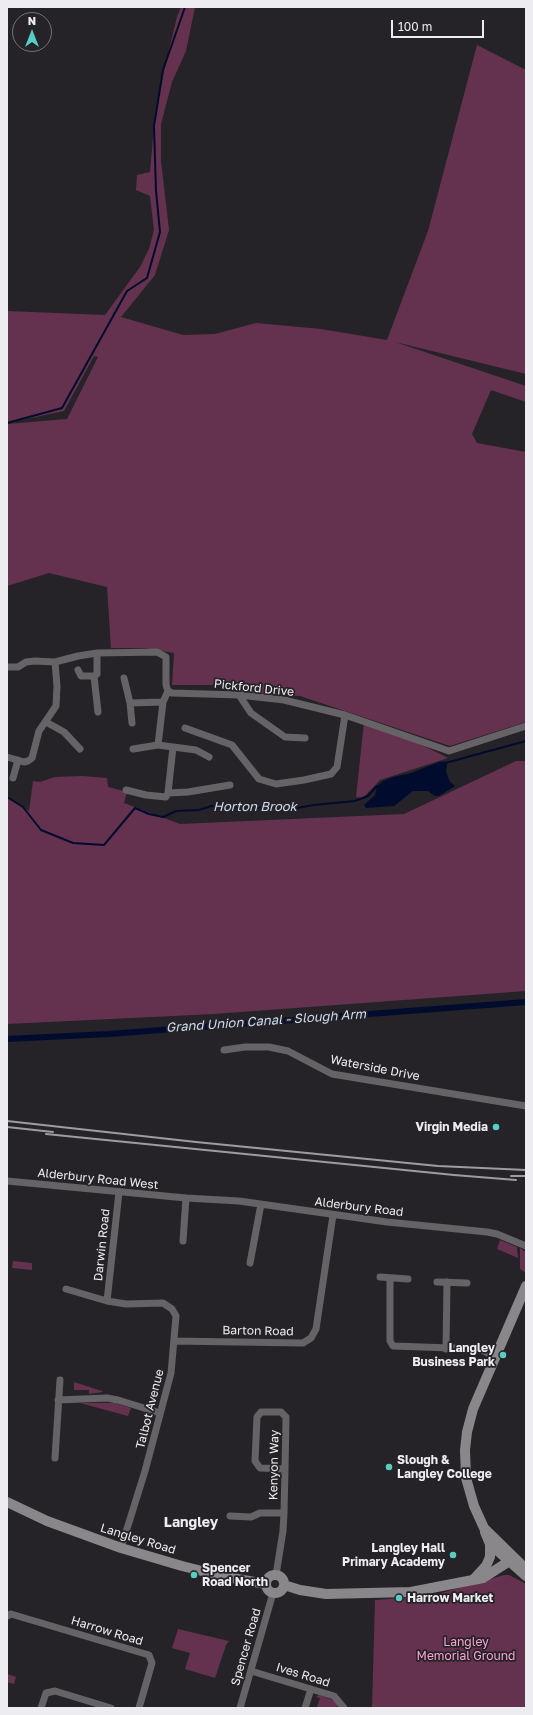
<!DOCTYPE html>
<style>
body{margin:0}
#map{position:relative;width:533px;height:1715px;overflow:hidden;background:#252328;font-family:"Golos Text",sans-serif}
canvas{display:block}
.frame{position:absolute;inset:0;border:8px solid #edecf0;pointer-events:none}
.north{position:absolute;left:12px;top:12px;width:40px;height:40px;box-sizing:border-box;background:#252328;border:1px solid #757378;border-radius:50%;rotate:0deg;font-size:11px;font-weight:700;line-height:16px;text-align:center;color:#edecf0}
.north::after{content:'';display:block;margin:auto;width:14px;height:18px;background:#56cec4;clip-path:polygon(50% 0,100% 100%,50% 72%,0 100%)}
.scale{position:absolute;left:391px;top:20px;width:93px;height:18px;box-sizing:border-box;border:2px solid #edecf0;border-top:0;padding-left:5px;font-size:12px;line-height:14px;white-space:nowrap;color:#edecf0;-webkit-text-stroke:3px #252328;paint-order:stroke}
</style>
<div id="map">
<canvas width="533" height="1715"></canvas>
<div class="frame"></div>
<div class="north">N</div>
<div class="scale">100 m</div>
</div>
<script>
const ctx = document.querySelector('canvas').getContext('2d');
ctx.lineJoin = 'round';
function paint(path, color) { ctx.fillStyle = color; ctx.fill(path, 'evenodd'); }
const poly = rows => new Path2D(rows.map(r => 'M' + r).join(''));
function trace(path, color, width, dash) { ctx.strokeStyle = color; ctx.lineWidth = width; ctx.lineCap = dash ? 'butt' : 'round'; ctx.setLineDash(dash || []); ctx.stroke(path); }
function drawText(font, color, halo, rows, align = 'center') {
  ctx.font = font + ' "Golos Text",sans-serif'; ctx.lineWidth = 3.5; ctx.setLineDash([]); ctx.textBaseline = 'middle'; ctx.strokeStyle = halo; ctx.fillStyle = color; for (const [text, x, y, turn = 0] of rows) {
    ctx.save(); ctx.translate(x, y); ctx.rotate((+turn || 0) * Math.PI / 180); ctx.textAlign = isNaN(turn) ? turn : align; if (halo) ctx.strokeText(text, 0, 0); ctx.fillText(text, 0, 0); ctx.restore();
  }
}
paint(poly([
 [181,7,195,7,186,51,172,82,161,124,161,161,169,230,155,275,121,317,183,335,215,334,256,323,321,329,387,340,428,231,477,45,526,70,526,374,395,342,526,386,526,402,491,390,472,434,477,443,526,452,526,722,450,746,300,696,238,692,232,685,172,685,174,653,146,648,111,648,107,587,49,573,7,586,7,424,67,419,98,357,94,356,64,411,7,423,7,311,105,315,140,267,149,249,154,230,150,196,136,190,137,175,150,172,155,114,164,70,177,17],
 [364,722,420,744,448,758,380,780,363,798,356,797],
 [516,761,526,761,526,991,214,1014,7,1024,7,796,29,811,33,781,40,782,55,777,82,776,107,778,108,787,127,792,124,803,180,824,404,814],
 [500,1240,517,1247,518,1258,497,1249],
 [520,1248,526,1252,526,1273,520,1269],
 [13,1261,32,1263,32,1270,12,1268],
 [74,1382,102,1391,103,1392,89,1394,89,1390,74,1390],
 [80,1403,115,1403,131,1408,128,1416],
 [504,1575,509,1575,526,1584,526,1708,372,1708,375,1600,431,1596],
 [178,1629,229,1641,226,1645,215,1678,185,1669,190,1653,172,1648],
 [7,1674,16,1677,14,1684,7,1682],
 [319,1695,333,1700,338,1704,337,1708,317,1707,320,1698,316,1697]
]), '#64324f');
paint(poly([
 [451,761,447,764,446,772,450,782,455,786,439,796,435,796,428,791,413,791,394,806,366,808,364,805,375,795,377,786,383,781,393,777,411,773,439,762]
]), '#000b2d');
trace(poly([
 [7,423,62,408,127,291,147,278,160,232,156,191,154,126,163,70,185,7],
 [449,762,526,741],
 [7,797,23,807,41,830,73,843,104,845,135,808,149,814,163,817,176,811,199,810,211,806,257,808,271,806,276,809,291,809,314,805,355,801,368,796,377,786,379,787]
]), '#000b2d', 2);
trace(poly([
 [7,1039,109,1034,526,1002]
]), '#000b2d', 6);
trace(poly([
 [7,667,18,667,26,662,35,661,55,662,78,656,97,653,157,652,166,657,166,685,168,691,172,693,239,695,284,700,345,715,449,751,526,726],
 [78,670,81,676,94,676,97,674,97,653],
 [94,676,98,712],
 [124,678,130,703],
 [239,695,251,713,285,737,305,738],
 [46,722,64,732,80,749],
 [132,723,130,703,163,702],
 [185,728,232,745,259,779,276,784,304,780,331,774,337,767,345,715],
 [158,745,196,750,209,757],
 [133,749,158,745,163,702,168,691],
 [7,757,24,762,28,761,32,758,39,731,56,706,57,686,55,662],
 [13,778,18,760],
 [126,790,146,795,166,797,168,793,188,792,230,785],
 [168,793,173,747],
 [224,1050,245,1047,269,1047,288,1051,332,1074,526,1106],
 [7,1181,186,1198,239,1201,387,1222,487,1232,497,1234,526,1246],
 [183,1241,186,1198],
 [250,1263,261,1204],
 [380,1277,408,1279],
 [390,1278,390,1341,393,1346,480,1349,496,1357],
 [437,1282,467,1283],
 [66,1289,107,1301,126,1304,163,1303,172,1309,176,1316,171,1373,145,1471,121,1548],
 [107,1301,119,1192],
 [174,1341,303,1343,311,1338,316,1329,333,1215],
 [446,1349,447,1282],
 [58,1400,107,1398,118,1400,160,1413],
 [55,1458,60,1380],
 [230,1516,251,1517,260,1513,284,1513],
 [276,1575,283,1531,284,1513,285,1469,286,1417,281,1412,261,1412,257,1417,255,1461,260,1468,285,1469],
 [7,1616,11,1614,149,1655,152,1663,139,1708],
 [251,1671,334,1696,344,1708],
 [41,1708,46,1693,55,1691,111,1708],
 [240,1708,273,1593],
 [305,1708,311,1689]
]), '#656365', 7);
trace(poly([
 [526,1286,473,1409,467,1432,465,1450,466,1478,474,1506,484,1528,526,1569],
 [7,1502,47,1521,121,1548,182,1566,226,1577,266,1584],
 [490,1544,526,1576],
 '266 1584a9 9 0 1 1 18 0a9 9 0 1 1-18 0Z',
 [474,1579,486,1566,490,1557,490,1544,485,1532],
 [284,1585,300,1590,326,1594,411,1592,483,1578,508,1562,509,1553]
]), '#8a878a', 10);
trace(poly([
 [7,1121,196,1142,438,1166,526,1170],
 [7,1127,53,1132],
 [46,1134,454,1175,516,1180],
 [511,1176,526,1176]
]), '#9e9ca1', 2);
for (const [x, y, r, color] of [
 [496,1127,4,"#56cec4"],
 [503,1355,4,"#56cec4"],
 [389,1467,4,"#56cec4"],
 [453,1555,4,"#56cec4"],
 [194,1575,4,"#56cec4"],
 [399,1598,4,"#56cec4"]
]) { const dot = new Path2D(); dot.arc(x, y, r, 0, 2 * Math.PI); ctx.fillStyle = color; ctx.fill(dot); trace(dot, '#252328', 1.5); }
drawText('12px', '#edecf0', '#252328', [
 ["Pickford Drive",254,688,6],
 ["Waterside Drive",375,1068,11],
 ["Alderbury Road West",98,1179,6],
 ["Alderbury Road",359,1207,7],
 ["Darwin Road",102,1245,-84],
 ["Barton Road",258,1331,1],
 ["Talbot Avenue",150,1409,-76],
 ["Kenyon Way",274,1465,-89],
 ["Langley Road",138,1539,17],
 ["Harrow Road",107,1631,17],
 ["Spencer Road",246,1647,-74],
 ["Ives Road",303,1675,17]
]);
drawText('bold 12px', '#edecf0', '#252328', [
 ["Virgin Media",488,1127],
 ["Langley",495,1348],
 ["Business Park",495,1362],
 ["Slough &",397,1460,"left"],
 ["Langley College",397,1474,"left"],
 ["Langley Hall",445,1548],
 ["Primary Academy",445,1562],
 ["Spencer",202,1568,"left"],
 ["Road North",202,1582,"left"],
 ["Harrow Market",407,1598,"left"]
], 'right');
drawText('12px', '#fda2d4', '#252328', [
 ["Langley",466,1642],
 ["Memorial Ground",466,1656]
]);
drawText('italic 13px', '#cddcef', '#252328', [
 ["Horton Brook",255,807],
 ["Grand Union Canal - Slough Arm",266,1021,-4]
]);
drawText('bold 14px', '#edecf0', '#252328', [
 ["Langley",191,1523]
]);
</script>
